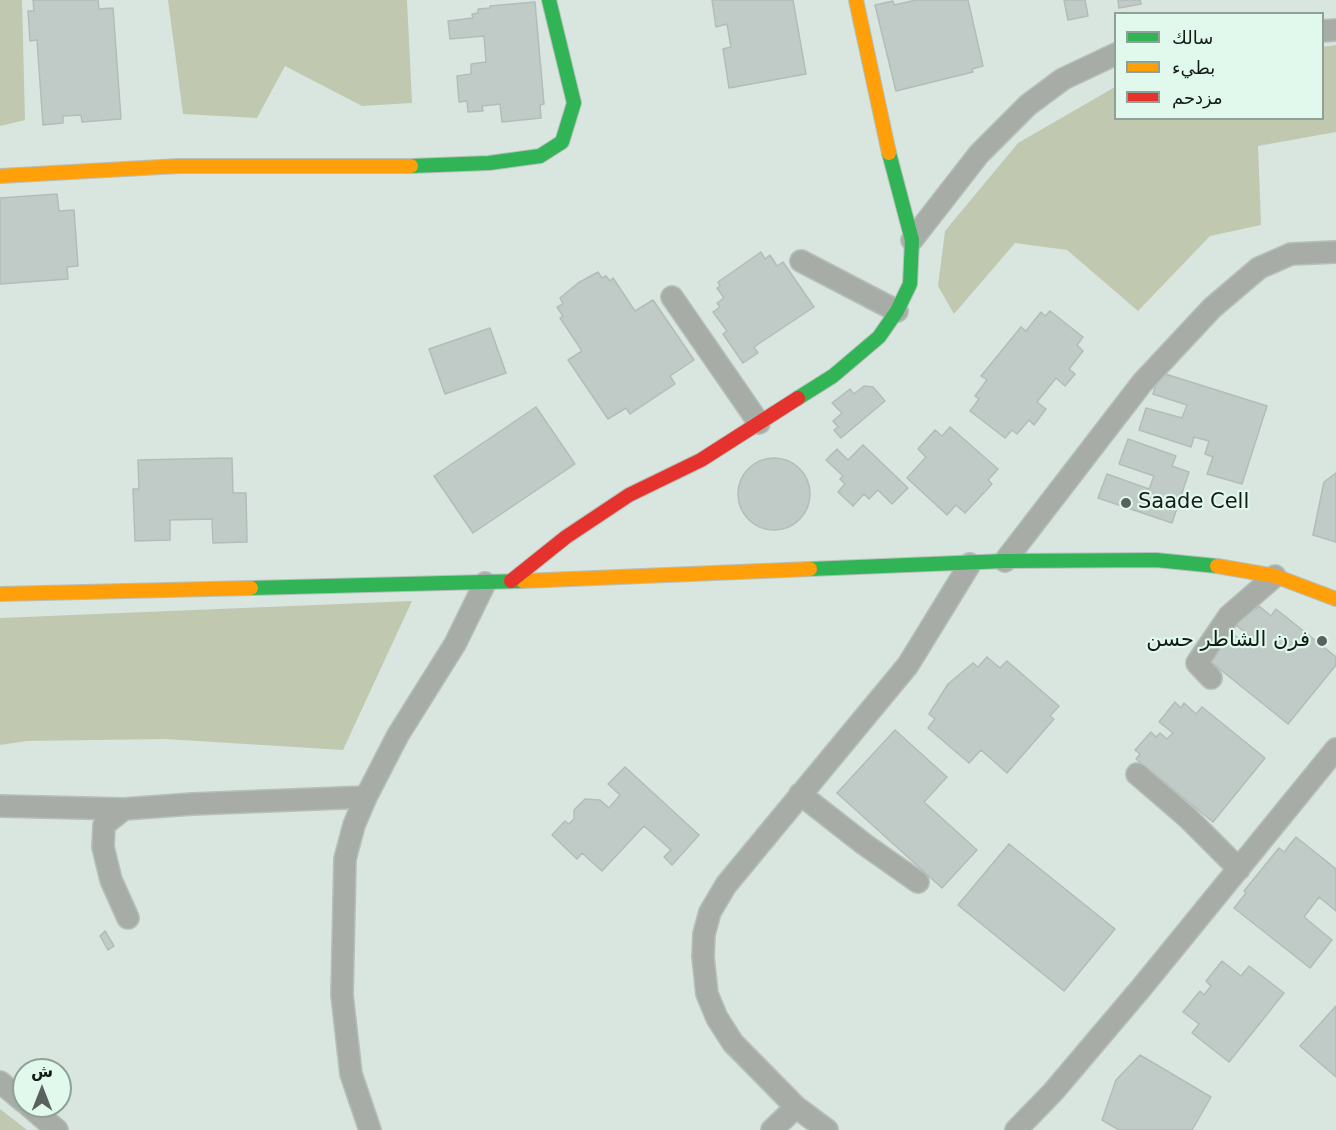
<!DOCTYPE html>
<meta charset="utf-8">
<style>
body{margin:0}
#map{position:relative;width:1336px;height:1130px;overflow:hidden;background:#d9e5df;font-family:"DejaVu Sans","Noto Naskh Arabic",sans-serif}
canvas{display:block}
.legend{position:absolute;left:1114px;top:12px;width:210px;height:108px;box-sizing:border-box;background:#e1f8ec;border:2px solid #8fa097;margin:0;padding:8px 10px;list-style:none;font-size:18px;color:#141c18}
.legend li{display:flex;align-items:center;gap:12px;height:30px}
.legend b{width:30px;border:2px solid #8fa097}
.north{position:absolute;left:12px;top:1058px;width:60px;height:60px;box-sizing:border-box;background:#e1f8ec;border:2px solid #8fa097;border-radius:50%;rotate:0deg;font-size:16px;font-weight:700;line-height:24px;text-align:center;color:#141c18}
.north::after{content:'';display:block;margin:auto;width:21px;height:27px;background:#59625e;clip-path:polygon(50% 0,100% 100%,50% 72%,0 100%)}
</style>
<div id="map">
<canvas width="1336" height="1130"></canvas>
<ul class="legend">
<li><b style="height:8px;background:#30b455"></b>سالك</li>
<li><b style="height:8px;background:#ff9f0a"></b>بطيء</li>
<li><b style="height:8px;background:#e5322d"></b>مزدحم</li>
</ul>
<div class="north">ش</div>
</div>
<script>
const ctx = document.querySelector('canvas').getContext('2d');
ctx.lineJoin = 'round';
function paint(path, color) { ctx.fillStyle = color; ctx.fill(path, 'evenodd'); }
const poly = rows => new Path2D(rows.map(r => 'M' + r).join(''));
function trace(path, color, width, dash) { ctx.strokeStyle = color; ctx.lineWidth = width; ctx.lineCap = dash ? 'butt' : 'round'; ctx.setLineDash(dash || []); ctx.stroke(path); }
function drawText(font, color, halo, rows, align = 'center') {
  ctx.font = font + ' "DejaVu Sans","Noto Naskh Arabic",sans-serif'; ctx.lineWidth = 4.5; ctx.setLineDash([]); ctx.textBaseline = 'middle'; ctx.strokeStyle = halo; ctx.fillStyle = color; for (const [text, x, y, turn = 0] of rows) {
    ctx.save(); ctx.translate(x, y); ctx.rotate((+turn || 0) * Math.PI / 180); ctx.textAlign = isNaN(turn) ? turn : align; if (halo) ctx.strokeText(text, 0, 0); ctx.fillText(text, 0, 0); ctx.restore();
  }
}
paint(poly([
 [0,0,22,0,25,120,0,126],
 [168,0,407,0,412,103,362,106,285,66,257,118,183,114],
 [1336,45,1336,132,1258,146,1261,225,1210,236,1138,311,1067,250,1015,243,954,314,938,286,945,231,1018,143,1115,87,1116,118,1322,118,1323,47],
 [412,601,343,750,165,739,27,741,0,745,0,618],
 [0,1109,27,1130,0,1130]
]), '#c0c9b0');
const building = poly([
 [33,0,98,0,99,9,113,8,121,119,82,122,81,115,63,116,63,123,43,125,37,40,30,41,28,11,34,11,33,0],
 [712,0,793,0,806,74,729,88,723,49,731,47,727,24,716,27,712,0],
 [916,0,968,0,983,66,972,69,973,72,896,91,875,5,893,1,894,5,916,0],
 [1064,0,1085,0,1088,16,1068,20,1064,0],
 [1118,0,1140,0,1141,4,1119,8,1118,0],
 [535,2,544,104,540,105,541,118,502,122,500,104,482,106,483,111,468,112,467,101,459,102,457,76,471,74,471,64,486,62,484,36,450,39,448,21,473,18,472,14,478,13,478,9,490,8,490,6,535,2],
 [57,194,59,211,74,210,78,266,67,267,68,279,0,284,0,198,57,194],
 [761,252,765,259,770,255,777,266,783,262,814,307,754,347,758,353,743,363,723,334,727,331,713,312,720,307,717,303,724,298,717,288,720,286,718,282,761,252],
 [598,272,602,278,606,276,610,281,613,278,635,311,653,300,694,360,670,376,675,384,630,414,626,408,608,419,568,360,582,351,560,318,563,316,557,307,563,304,560,298,578,283,598,272],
 [1050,311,1083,337,1077,345,1083,351,1069,369,1075,374,1065,386,1056,378,1037,402,1046,409,1034,425,1029,420,1017,434,1012,430,1005,438,970,411,979,399,975,396,987,380,981,376,1021,327,1026,331,1041,312,1045,316,1050,311],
 [490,328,506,373,445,394,429,349,490,328],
 [1159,372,1267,406,1242,484,1207,474,1213,457,1205,454,1209,441,1194,437,1191,447,1139,430,1146,408,1182,418,1187,405,1153,394,1159,372],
 [864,386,873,387,885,401,841,438,834,430,838,427,833,421,842,413,832,403,850,389,854,394,864,386],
 [536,407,575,464,473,533,434,476,536,407],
 [950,427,998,469,988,480,992,484,965,513,956,505,947,515,907,478,926,457,918,449,935,430,942,436,950,427],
 [1128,439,1176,456,1172,466,1189,472,1172,523,1098,498,1107,474,1149,489,1154,476,1119,464,1128,439],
 [863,445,908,488,892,504,878,490,869,499,864,494,853,506,838,492,845,484,840,479,843,476,826,460,837,449,848,460,863,445],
 [232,458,233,493,246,493,247,542,213,543,212,519,170,520,170,540,135,541,133,489,139,489,138,460,232,458],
 '738 494a36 36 0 1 1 72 0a36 36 0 1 1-72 0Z',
 [1336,473,1336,542,1313,535,1324,482,1336,473],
 [1249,605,1255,610,1259,606,1271,616,1276,609,1336,657,1336,665,1288,724,1211,662,1215,657,1210,652,1225,634,1231,639,1234,635,1242,641,1248,635,1234,623,1249,605],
 [987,657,1000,668,1007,661,1059,706,1050,716,1054,719,1007,773,981,750,969,763,928,728,935,719,929,714,948,684,973,663,978,667,987,657],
 [1175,702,1181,708,1184,703,1196,714,1202,707,1265,758,1213,822,1136,759,1140,754,1135,750,1151,732,1156,737,1160,733,1167,739,1173,733,1159,722,1175,702],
 [895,730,947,777,924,802,977,850,942,888,837,793,895,730],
 [625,767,699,835,672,865,664,857,671,850,644,826,602,871,582,853,577,859,552,835,565,821,569,824,574,819,574,810,585,799,600,800,609,808,620,795,608,784,625,767],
 [1296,837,1336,869,1336,911,1319,897,1304,917,1332,940,1310,968,1234,908,1246,893,1244,891,1279,848,1284,852,1296,837],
 [1009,844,1115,929,1064,991,958,905,1009,844],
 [105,931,114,946,108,950,100,936,105,931],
 [1222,961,1241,976,1249,966,1284,993,1229,1062,1192,1033,1199,1024,1183,1012,1200,991,1204,995,1211,986,1206,981,1222,961],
 [1336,1006,1336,1077,1300,1046,1336,1006],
 [1140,1055,1211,1097,1192,1130,1119,1130,1102,1120,1116,1080,1140,1055]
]);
paint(building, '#c0cbc7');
trace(building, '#b2bcb9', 1.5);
const street = poly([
 [1322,31,1336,30],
 [912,240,979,154,1028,105,1063,79,1116,54],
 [801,261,897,311],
 [672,297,759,423],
 [1005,561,1142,383,1212,308,1259,268,1291,254,1336,252],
 [1211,678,1197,663,1229,616,1275,576],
 [1137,774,1188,818,1239,869],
 [800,794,864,844,918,882],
 [366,797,354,825,345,859,342,995,351,1074,370,1130],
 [0,806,124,809,192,804,366,797,398,735,455,644,485,583],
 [124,809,104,825,103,847,111,880,128,918],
 [0,1082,24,1102],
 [29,1106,57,1130],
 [772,1130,796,1107],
 [827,1130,796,1107,733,1043,717,1018,707,994,703,957,704,934,710,912,726,885,908,665,970,564],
 [1016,1130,1053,1092,1142,987,1336,749]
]);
const fast = poly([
 [411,166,489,163,540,156,562,142,574,103,549,0],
 [798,398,833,376,879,337,897,311,910,284,912,240,889,153],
 [810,569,1005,561,1156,560,1217,566],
 [251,588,523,581]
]);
const slow = poly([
 [856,0,889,153],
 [0,176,179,166,411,166],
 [1217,566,1275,576,1336,599],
 [523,581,810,569],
 [0,594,251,588]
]);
const jam = poly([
 [511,581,566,537,629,495,701,460,798,398]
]);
trace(street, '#b6c0bb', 24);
trace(fast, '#b6c0bb', 16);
trace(slow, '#b6c0bb', 16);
trace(jam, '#b6c0bb', 16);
trace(street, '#a7aca7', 21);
trace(fast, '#30b455', 14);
trace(slow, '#ff9f0a', 14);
trace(jam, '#e5322d', 14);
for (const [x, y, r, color] of [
 [1126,503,6,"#59625e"],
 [1322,641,6,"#59625e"]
]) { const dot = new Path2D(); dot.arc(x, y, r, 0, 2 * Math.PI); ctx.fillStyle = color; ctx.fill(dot); trace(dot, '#e1f8ec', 2); }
drawText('21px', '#141c18', '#e1f8ec', [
 ["Saade Cell",1138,503],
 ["فرن الشاطر حسن",1310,641,"right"]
], 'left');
</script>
